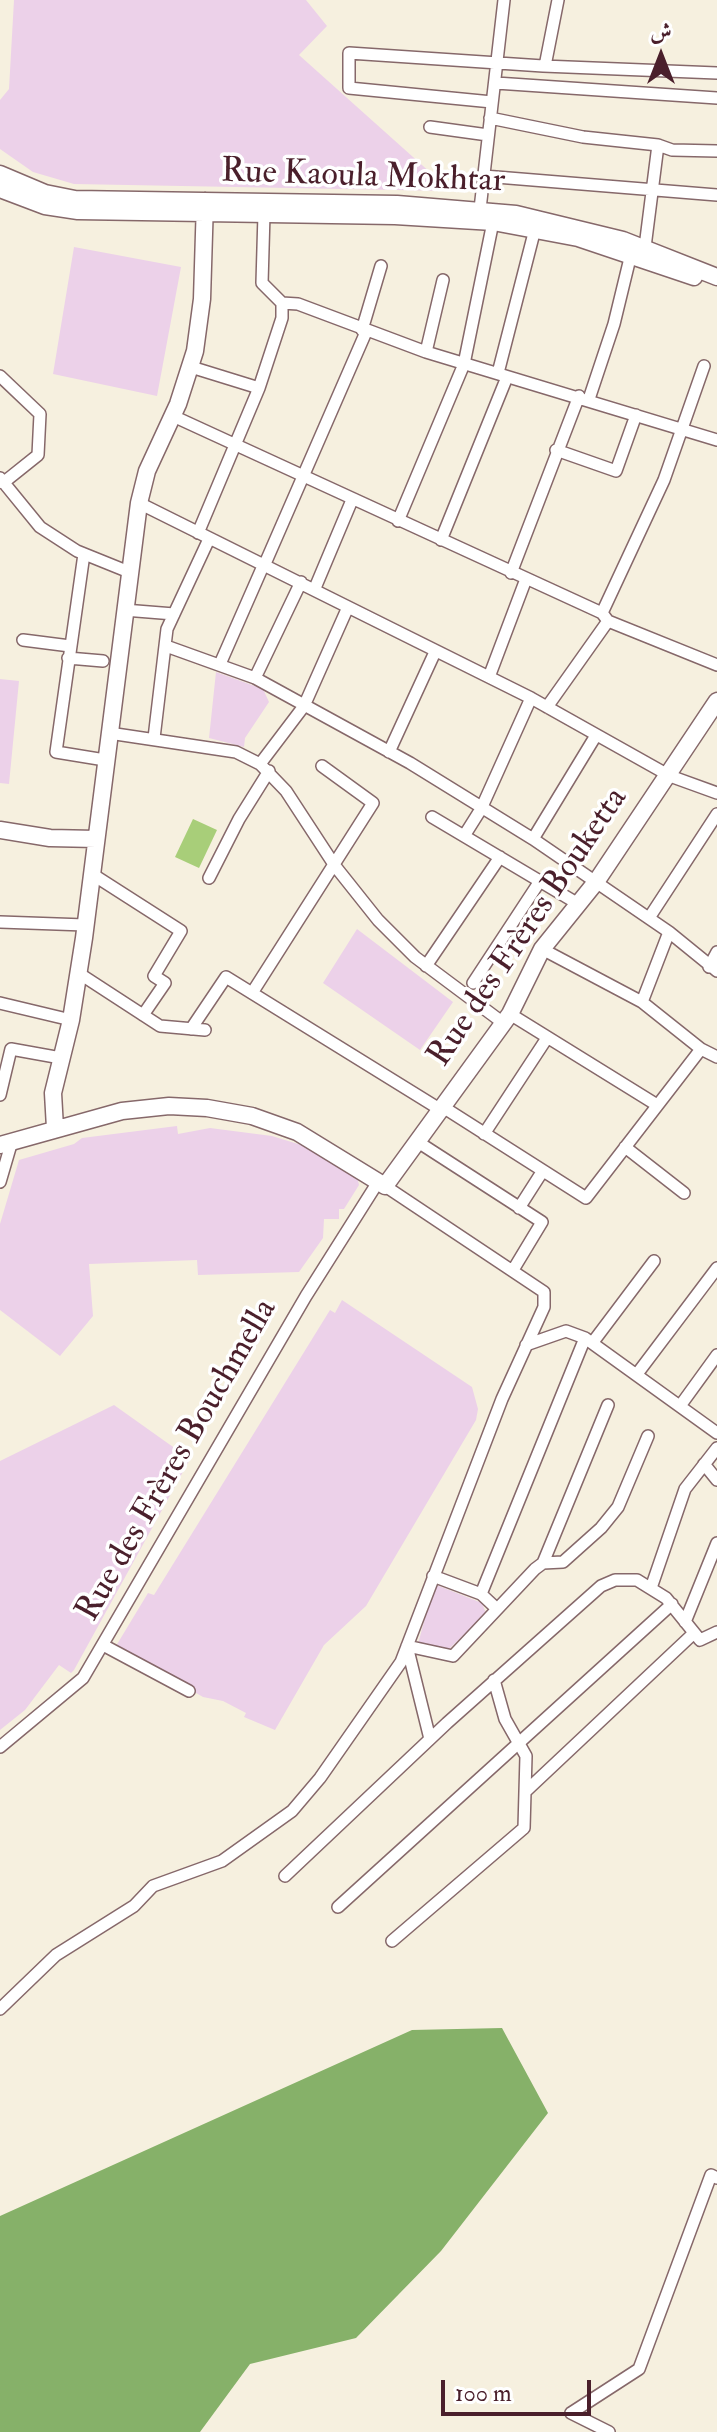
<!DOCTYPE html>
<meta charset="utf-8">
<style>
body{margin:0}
#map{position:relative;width:717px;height:2432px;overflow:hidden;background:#f6f0df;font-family:"IM FELL Double Pica",Amiri,serif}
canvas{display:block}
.north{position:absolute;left:621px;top:16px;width:80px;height:80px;-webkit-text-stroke:6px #fff;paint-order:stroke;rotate:0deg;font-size:22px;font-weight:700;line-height:32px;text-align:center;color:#4a1f2b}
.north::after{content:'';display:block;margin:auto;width:28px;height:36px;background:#4a1f2b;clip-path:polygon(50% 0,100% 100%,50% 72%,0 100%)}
.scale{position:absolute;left:441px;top:2380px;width:150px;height:36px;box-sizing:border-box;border:4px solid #4a1f2b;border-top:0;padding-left:10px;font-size:24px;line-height:28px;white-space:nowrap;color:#4a1f2b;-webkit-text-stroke:6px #fff;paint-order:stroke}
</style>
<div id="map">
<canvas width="717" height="2432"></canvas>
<div class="north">ش</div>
<div class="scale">100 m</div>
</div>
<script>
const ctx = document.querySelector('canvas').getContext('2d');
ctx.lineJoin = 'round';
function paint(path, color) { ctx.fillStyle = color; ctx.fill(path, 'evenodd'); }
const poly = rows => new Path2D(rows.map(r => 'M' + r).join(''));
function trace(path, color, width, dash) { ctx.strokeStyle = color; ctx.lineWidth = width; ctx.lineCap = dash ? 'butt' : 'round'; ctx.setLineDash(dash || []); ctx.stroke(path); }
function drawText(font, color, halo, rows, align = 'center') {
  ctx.font = font + ' "IM FELL Double Pica",serif'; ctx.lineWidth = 7; ctx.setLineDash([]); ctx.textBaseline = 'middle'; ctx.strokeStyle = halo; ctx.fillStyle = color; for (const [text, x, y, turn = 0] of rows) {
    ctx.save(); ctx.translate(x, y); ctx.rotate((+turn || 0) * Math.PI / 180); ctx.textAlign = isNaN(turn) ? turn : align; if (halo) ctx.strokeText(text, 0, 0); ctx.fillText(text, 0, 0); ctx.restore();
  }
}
paint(poly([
 [14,0,306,0,327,26,299,55,451,191,74,184,33,172,0,149,0,100,9,89],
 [74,247,181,267,157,396,53,374],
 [216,672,263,689,269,702,245,738,244,747,209,738],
 [0,679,19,681,9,784,0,783],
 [357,929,453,1002,420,1050,323,983],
 [177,1126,178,1134,210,1128,272,1136,311,1148,357,1176,359,1185,344,1209,339,1209,339,1219,324,1219,323,1238,299,1272,198,1275,197,1260,89,1264,93,1316,60,1356,0,1310,0,1224,19,1160,74,1144,82,1138],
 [342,1300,472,1387,478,1409,476,1420,366,1606,324,1645,275,1730,244,1717,246,1713,223,1701,203,1697,116,1646,148,1593,154,1595,330,1310,335,1313],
 [114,1405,190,1459,74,1670,71,1673,59,1665,25,1710,0,1730,0,1461],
 [434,1584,482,1603,486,1613,447,1651,418,1644]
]), '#ecd1e9');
paint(poly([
 [193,819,217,830,199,868,175,857]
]), '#a8ce79');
paint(poly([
 [502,2028,548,2113,441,2251,356,2338,250,2364,200,2432,0,2432,0,2216,412,2030]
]), '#86b169');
const street = poly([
 [545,66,558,0],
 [496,83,717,98],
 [492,102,349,88,349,53,543,66,717,73],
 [490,118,583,137,658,145,672,150,717,151],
 [430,127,488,135],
 [484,176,717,195],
 [480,209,504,0],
 [264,214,262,283,282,303,298,304,426,352,717,440],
 [645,247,658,145],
 [362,330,381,266],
 [426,352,443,280],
 [191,367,259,388],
 [498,373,535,229],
 [0,376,40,414,38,455,3,483],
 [589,399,614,324,631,254],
 [173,416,602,613,608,621,717,665],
 [556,450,616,471,636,415],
 [0,478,40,527,77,551,129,572],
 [139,503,531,698,670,776,717,793],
 [398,521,464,364,493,222],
 [198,533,259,388,282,318,282,303],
 [441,540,507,377],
 [84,554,56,752,105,760],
 [264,566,366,332],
 [511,573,579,396],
 [315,588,352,500],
 [124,610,174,614],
 [602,613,664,480,704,366],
 [23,640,70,646],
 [166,646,255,678,410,763,533,839,669,932,717,971],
 [68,658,103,661],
 [220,664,263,566],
 [489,677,526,579],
 [255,678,301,582],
 [547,707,608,621],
 [109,733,236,752,260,764,286,791,335,866,378,920,415,957,502,1022],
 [154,738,167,629,209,539],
 [389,752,435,652],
 [260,764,304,706,348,607],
 [432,817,580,905],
 [464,836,481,809,531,698],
 [533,839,595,737],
 [92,874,181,931,154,976,165,983,143,1015],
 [209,878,239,819,269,771],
 [649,918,717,814],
 [0,922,85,925],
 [542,949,642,1002,701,1049,717,1057],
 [426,966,500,857],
 [709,967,717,952],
 [77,972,160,1026,205,1030],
 [473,983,540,881],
 [252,993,373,803,322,766],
 [642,1002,669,932],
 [0,1003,71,1020],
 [510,1014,657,1105],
 [191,1029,226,977,441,1110],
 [0,1095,11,1049,61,1058],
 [443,1107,586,1198,701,1049],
 [484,1134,547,1038],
 [418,1142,542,1222,513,1270],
 [625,1147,684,1193],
 [0,1182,12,1141],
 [519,1208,542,1172],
 [593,1342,654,1261],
 [526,1345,566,1331,585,1338,717,1433],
 [637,1374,717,1268],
 [680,1406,717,1355],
 [704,1464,717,1480],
 [543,1563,608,1405],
 [433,1576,481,1594,496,1608],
 [651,1588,685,1489,717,1448],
 [481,1594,585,1338],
 [685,1622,717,1543],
 [103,1645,189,1691],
 [407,1646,453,1656,535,1569,543,1563,563,1562,601,1528,618,1507,648,1436],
 [407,1646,430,1739],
 [0,1747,83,1678,306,1296,378,1182],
 [525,1792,694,1633],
 [285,1876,447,1723,601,1586,615,1580,637,1580,666,1598,700,1640,717,1632],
 [338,1907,672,1604],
 [392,1941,524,1828,526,1756,505,1719,494,1680],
 [0,2009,56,1955,134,1906,153,1886,222,1861,292,1811,320,1778,401,1662,502,1399,544,1307,544,1292,385,1186],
 [571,2413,639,2369,711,2175,717,2178],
 [571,2413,609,2432]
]);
const secondary = poly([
 [0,174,45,193,75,199,397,204,516,214,623,240,717,277],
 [0,189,45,206,78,211,395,216,493,222,578,238,694,277],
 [0,830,50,838,96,839],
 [55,1128,53,1093,71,1020,84,938,139,503,147,471,178,404,195,351,202,299,205,201],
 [0,1145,122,1111,169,1106,207,1108,252,1116,297,1132,385,1186,510,1014,542,949,596,882,717,701]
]);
trace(street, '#86686a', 14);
trace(secondary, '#86686a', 19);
trace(street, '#fff', 11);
trace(secondary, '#fff', 16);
drawText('34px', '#4a1f2b', '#fff', [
 ["Rue Kaoula Mokhtar",363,178,2],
 ["Rue des Frères Bouketta",529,928,-56],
 ["Rue des Frères Bouchmella",178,1461,-60]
]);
</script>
